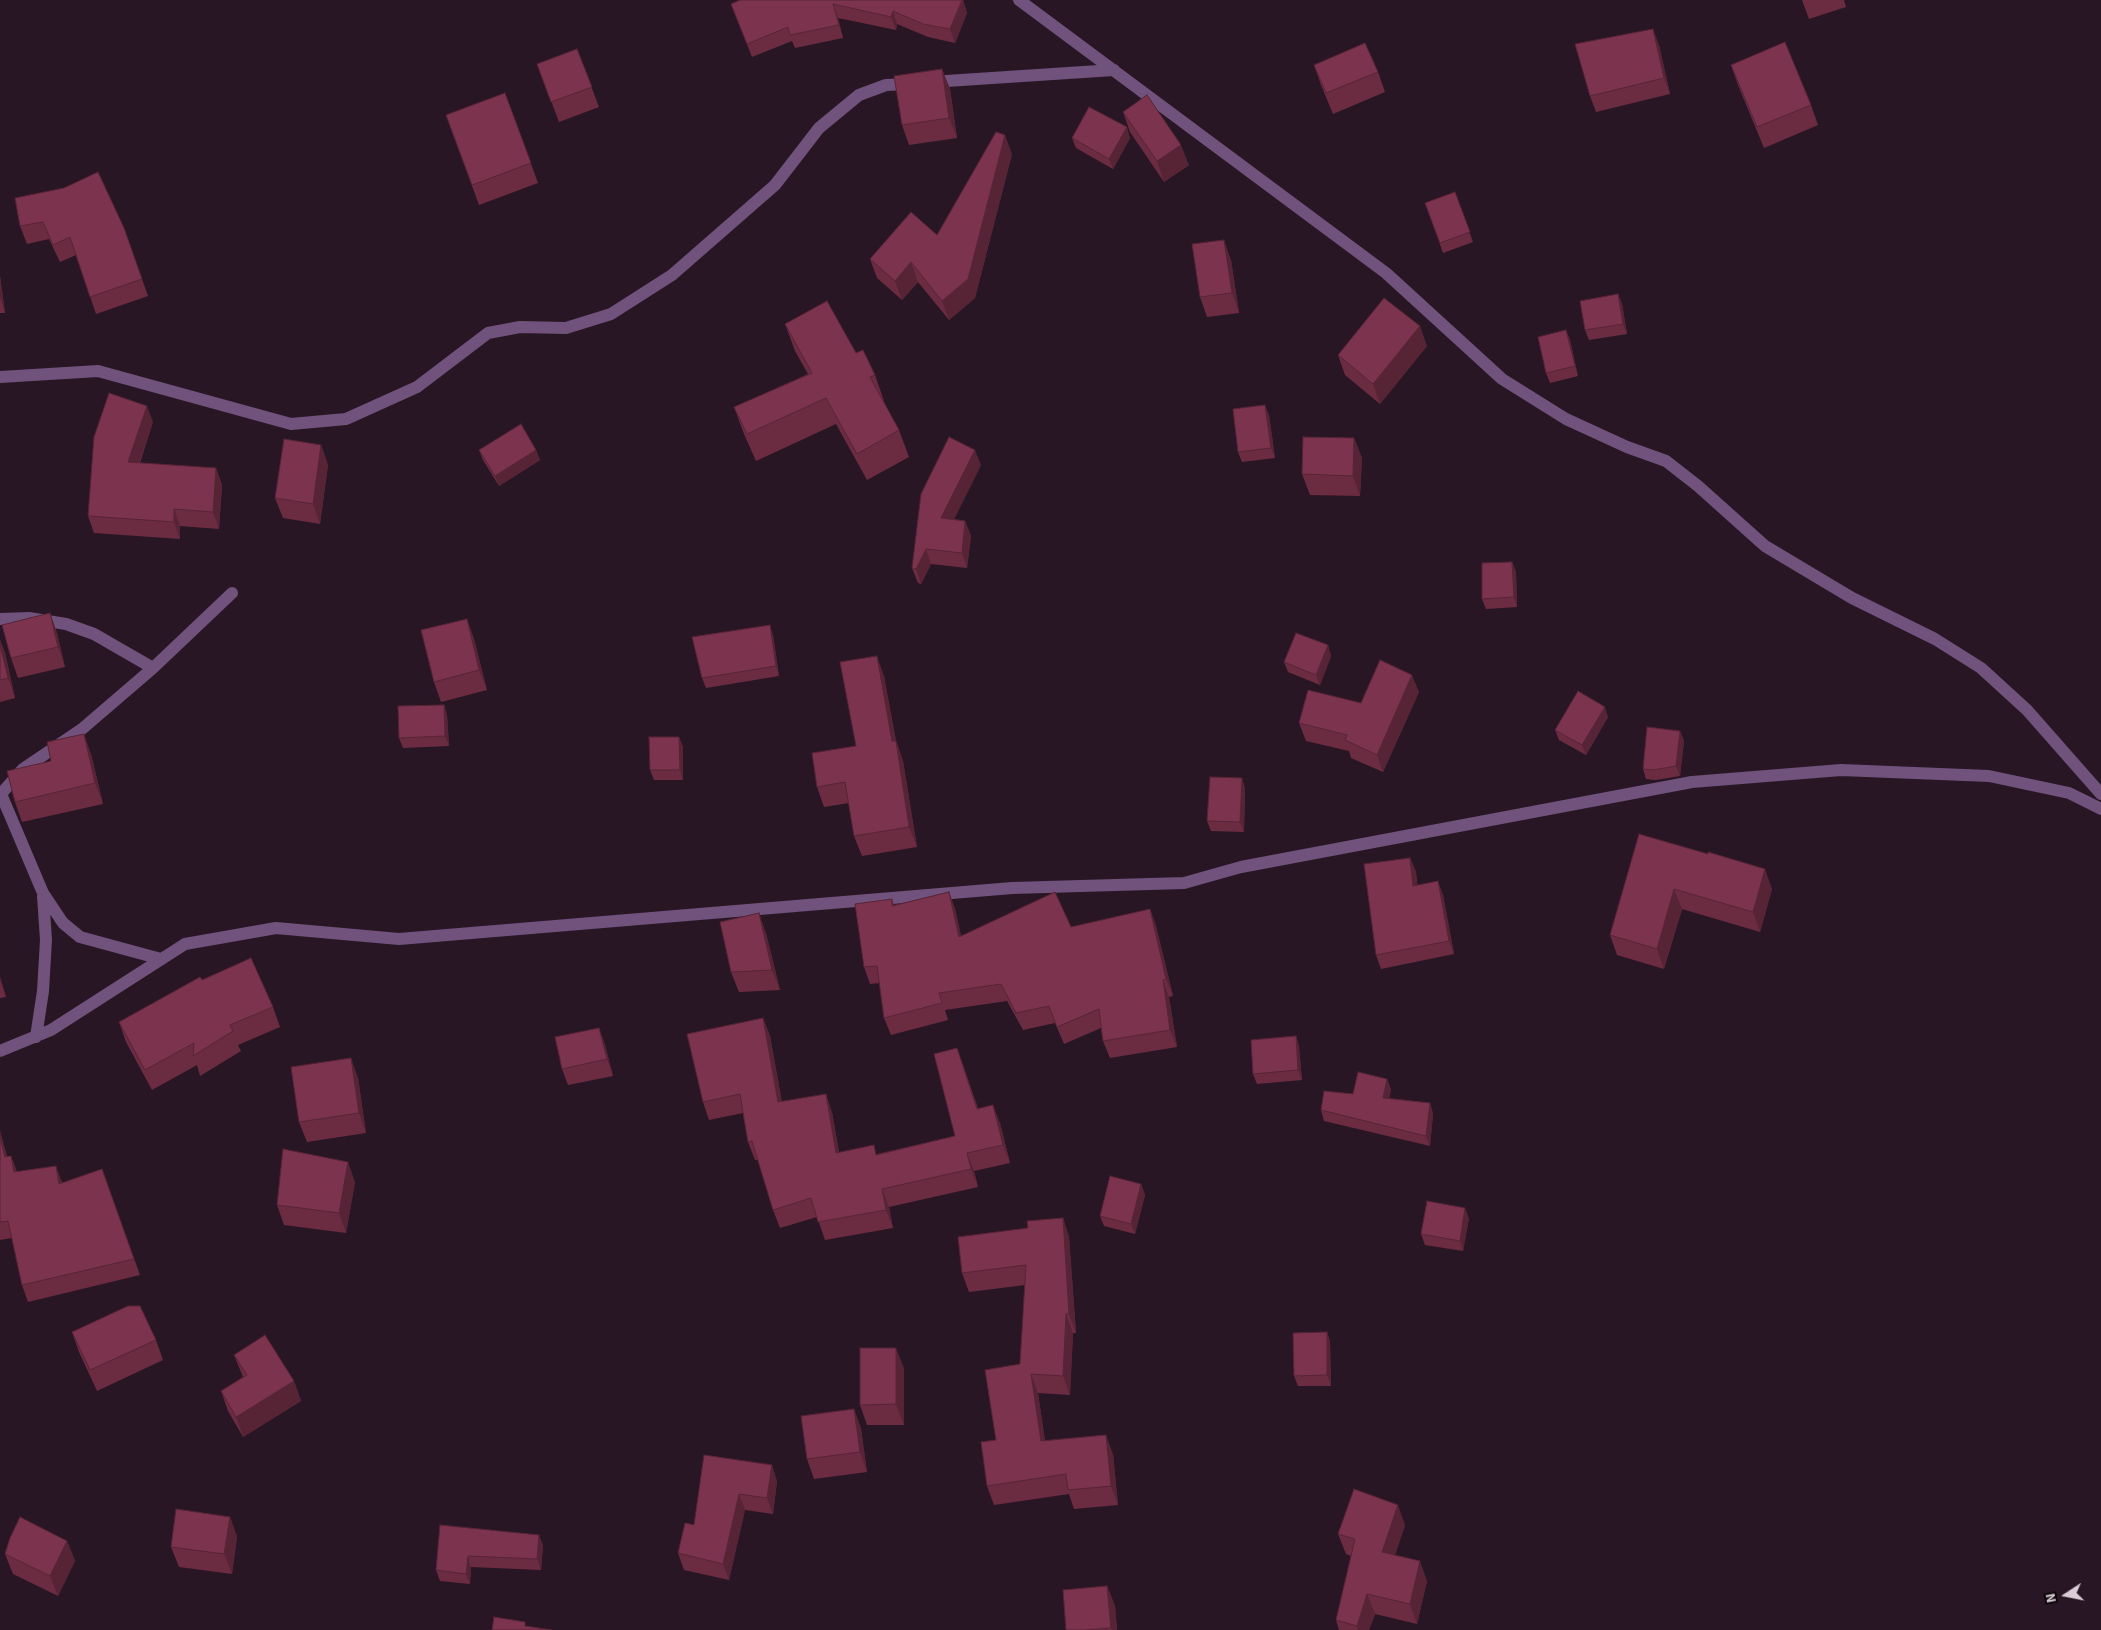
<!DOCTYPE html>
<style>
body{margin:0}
#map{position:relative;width:2101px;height:1630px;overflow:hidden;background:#291624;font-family:"Source Sans 3",sans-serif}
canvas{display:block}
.north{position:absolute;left:2041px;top:1570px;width:50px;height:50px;-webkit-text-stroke:4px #0c050a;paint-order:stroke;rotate:259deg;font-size:14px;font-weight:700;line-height:20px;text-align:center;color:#dacdd6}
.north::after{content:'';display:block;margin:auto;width:18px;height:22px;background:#dacdd6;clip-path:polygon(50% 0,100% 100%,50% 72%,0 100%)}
</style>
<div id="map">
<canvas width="2101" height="1630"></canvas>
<div class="north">N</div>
</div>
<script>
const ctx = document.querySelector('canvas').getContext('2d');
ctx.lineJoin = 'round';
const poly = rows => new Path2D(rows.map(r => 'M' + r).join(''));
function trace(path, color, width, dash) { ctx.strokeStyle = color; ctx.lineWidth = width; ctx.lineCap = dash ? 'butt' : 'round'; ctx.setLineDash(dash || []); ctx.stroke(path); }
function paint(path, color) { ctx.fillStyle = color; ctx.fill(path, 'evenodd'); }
trace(poly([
 [1019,0,1386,273,1502,379,1566,419,1627,447,1666,461,1698,486,1765,546,1852,598,1935,639,1981,668,2027,710,2101,794],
 [931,82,1114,70],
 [0,377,98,371,291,424,346,419,417,387,488,333,520,327,566,328,611,314,672,275,775,185,819,128,859,95,886,85,911,84],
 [0,619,29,618,66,624,94,634,153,668],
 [1,794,43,893,63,923,80,937,161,959],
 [0,795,23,769,82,729,153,668,232,593],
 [36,1037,43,991,46,940,43,896],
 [0,1051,51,1030,185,944,276,928,399,939,1012,888,1184,883,1241,867,1692,782,1841,770,1989,776,2069,793,2101,809]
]), '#70527c', 12);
paint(poly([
 [963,0,967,13,955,43,928,37,897,24,896,30,838,18,843,38,795,48,792,41,752,57,731,4],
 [1802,0,1844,0,1846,7,1809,19],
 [1659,45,1670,94,1596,112,1590,96],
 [577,49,599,107,559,122,537,64],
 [1314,65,1378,72,1385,92,1333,114,1321,85],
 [1731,65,1811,105,1818,125,1764,148,1738,85],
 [942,69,950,89,957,138,909,145,902,125],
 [505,93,538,183,479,205,446,115],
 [1123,112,1189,165,1164,182,1130,132],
 [1072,138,1130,138,1113,169,1076,148],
 [1012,154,975,298,949,320,918,282,902,300,877,278,870,259,937,235],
 [1455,192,1473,242,1443,253,1425,203],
 [15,198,124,228,148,296,96,314,76,255,60,262,49,239,27,244,20,226],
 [1231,260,1239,313,1207,317,1200,297],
 [0,276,5,313,0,313],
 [1618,294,1622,304,1627,334,1589,340,1585,330],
 [785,324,856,353,875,375,884,401,883,402,899,430,909,457,867,480,836,424,756,461,744,434,734,407,808,374,795,351],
 [1566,330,1570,340,1578,376,1550,383,1546,373],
 [1427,346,1380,404,1345,375,1338,355],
 [1269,415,1275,458,1242,462,1238,452],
 [153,422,140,463,216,468,222,485,219,529,180,526,180,539,94,533,88,516],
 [1354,438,1362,458,1360,496,1310,495,1302,474],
 [321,445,328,465,320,524,283,518,275,498],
 [479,450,536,450,540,460,499,486,483,460],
 [981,465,954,519,965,521,971,536,967,568,931,564,921,584,918,583,912,568],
 [1512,562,1516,572,1517,607,1486,609,1482,599],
 [50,613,57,633,65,667,18,678,11,658],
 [467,619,474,639,487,690,441,702,434,682],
 [773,635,779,676,706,688,702,678],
 [0,640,5,653,15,698,0,702],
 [1328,645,1331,656,1320,685,1288,672,1284,662],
 [884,676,896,741,903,761,917,847,862,856,854,836,849,803,824,807,817,787,856,746],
 [1419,692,1383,772,1351,758,1349,751,1306,741,1299,723,1361,703],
 [444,705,447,715,449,746,403,748,399,738],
 [1608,717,1586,755,1559,740,1555,730],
 [1680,731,1684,741,1680,776,1656,780,1646,779,1643,769],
 [679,737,683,747,683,780,654,780,650,770],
 [91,754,103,804,22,822,15,802],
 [1245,788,1244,832,1211,831,1207,821],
 [1708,854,1772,889,1760,932,1682,909,1664,969,1617,955,1610,935],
 [1410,858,1416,872,1417,885,1443,895,1454,954,1381,969,1376,955],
 [949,892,955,909,961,936,1071,927,1150,909,1156,926,1173,996,1169,997,1177,1047,1110,1058,1103,1041,1101,1028,1064,1044,1055,1023,1023,1030,1007,1001,945,1010,948,1020,891,1035,884,1018,880,983,870,984,864,967,892,899,894,905],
 [766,933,780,990,739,992,731,972],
 [0,977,6,997,0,998],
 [202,980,273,1007,280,1027,238,1045,241,1051,200,1076,197,1065,152,1090,126,1042,119,1022],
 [763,1018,770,1036,782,1102,832,1112,839,1152,877,1154,955,1136,957,1048,978,1108,1000,1123,1010,1163,974,1171,978,1187,889,1207,893,1228,825,1240,817,1217,780,1228,773,1210,758,1160,755,1160,748,1142,743,1113,709,1120,703,1102],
 [599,1028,605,1045,613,1076,568,1085,562,1069],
 [1296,1036,1299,1047,1302,1080,1257,1084,1253,1074],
 [358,1078,366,1133,307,1142,299,1122],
 [1387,1079,1391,1090,1389,1098,1430,1103,1433,1114,1430,1146,1324,1121,1321,1110,1353,1094],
 [0,1131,7,1156,11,1156,17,1172,63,1183,102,1169,140,1275,28,1302,22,1285,12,1238,0,1240],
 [355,1182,346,1233,284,1225,277,1205],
 [1141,1184,1145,1195,1135,1234,1104,1226,1100,1216],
 [1063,1218,1069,1237,1076,1333,1073,1333,1070,1395,1038,1393,1045,1441,1113,1454,1118,1505,1074,1509,1069,1494,994,1505,987,1486,996,1440,1020,1364,1025,1285,969,1292,962,1273,1028,1228],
 [1469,1218,1463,1251,1425,1245,1421,1234],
 [72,1332,156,1340,163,1360,97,1391,79,1352],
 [1327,1332,1330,1342,1331,1386,1298,1386,1294,1376],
 [234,1355,294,1381,301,1401,243,1437,228,1411,221,1391,243,1377],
 [904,1368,904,1425,867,1425,860,1405],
 [854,1409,861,1429,867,1472,814,1479,807,1459],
 [704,1455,777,1481,773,1514,745,1510,729,1580,684,1570,678,1553,694,1525],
 [230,1517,237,1537,232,1574,179,1567,171,1547],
 [440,1525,543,1545,541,1570,471,1567,470,1584,440,1581,436,1570],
 [1405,1525,1395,1555,1427,1581,1417,1624,1375,1614,1369,1630,1339,1630,1336,1620,1351,1556,1346,1554,1338,1534],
 [67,1541,75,1561,58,1596,13,1574,5,1554],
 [1107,1586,1115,1606,1117,1630,1066,1630]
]), '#6b2c42');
paint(poly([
 [963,0,967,13,955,43,950,29],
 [833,4,838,18,843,38,839,25],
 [893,11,897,24,896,30,891,17],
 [1653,29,1659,45,1670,94,1664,78],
 [942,69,950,89,957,138,949,118],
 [1127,127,1130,138,1113,169,1109,159],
 [1005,135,1012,154,975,298,949,320,942,301],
 [1181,145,1189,165,1164,182,1157,161],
 [1224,240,1231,260,1239,313,1232,293],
 [911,262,918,282,902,300,895,281],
 [0,276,5,313,0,298],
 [1618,294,1622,304,1627,334,1623,324],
 [1420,326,1427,346,1380,404,1373,384],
 [1566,330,1570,340,1578,376,1575,366],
 [1265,405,1269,415,1275,458,1271,448],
 [147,406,153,422,134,478,128,462],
 [1354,438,1362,458,1360,496,1353,476],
 [321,445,328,465,320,524,313,504],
 [536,450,540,460,499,486,495,476],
 [975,450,981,465,947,533,941,518],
 [216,468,222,485,219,529,213,512],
 [174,509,180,526,180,539,174,522],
 [965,521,971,536,967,568,962,553],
 [926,549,931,564,921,584,916,569],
 [1512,562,1516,572,1517,607,1514,597],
 [50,613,57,633,65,667,58,647],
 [467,619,474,639,487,690,479,670],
 [770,625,773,635,779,676,776,666],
 [0,640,5,653,15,698,8,678,0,644],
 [1328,645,1331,656,1320,685,1316,675],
 [877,656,884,676,897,750,896,741,903,761,917,847,909,827,892,741],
 [1412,675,1419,692,1383,772,1377,755],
 [444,705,447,715,449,746,445,736],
 [1605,707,1608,717,1586,755,1582,745],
 [1680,731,1684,741,1680,776,1676,766],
 [84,734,91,754,103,804,95,783],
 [679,737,683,747,683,780,680,770],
 [1242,778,1245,788,1244,832,1240,822],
 [1410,858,1416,872,1419,899,1413,886],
 [1765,869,1772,889,1760,932,1753,912],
 [1438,881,1443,895,1454,954,1449,941],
 [1674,889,1682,909,1664,969,1657,949],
 [949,892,955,909,965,954,959,937],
 [1150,909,1156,926,1173,996,1166,979],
 [759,913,766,933,780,990,772,970],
 [0,977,6,997,0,981],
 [1163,980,1169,997,1177,1047,1170,1030],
 [763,1018,770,1036,785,1120,778,1102],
 [599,1028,605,1045,613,1076,607,1059],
 [1296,1036,1299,1047,1302,1080,1298,1070],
 [957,1048,963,1066,984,1127,977,1109],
 [351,1058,358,1078,366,1133,359,1113],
 [1387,1079,1391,1090,1387,1108,1383,1098],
 [826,1094,832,1112,842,1171,836,1153],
 [1430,1103,1433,1114,1430,1146,1426,1136],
 [993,1105,1000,1123,1010,1163,1003,1145],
 [0,1131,11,1173,5,1157,0,1137],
 [967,1153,974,1171,978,1187,971,1169],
 [11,1156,17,1172,14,1172],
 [348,1162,355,1182,346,1233,339,1213],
 [56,1166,62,1182,65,1201,59,1184],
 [1141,1184,1145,1195,1135,1234,1131,1224],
 [882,1189,889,1207,893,1228,886,1210],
 [1465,1208,1469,1218,1463,1251,1460,1241],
 [1063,1218,1069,1237,1076,1333,1069,1314],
 [1066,1314,1073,1333,1070,1395,1063,1376],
 [1327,1332,1330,1342,1331,1386,1327,1375],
 [896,1348,904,1368,904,1425,896,1404],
 [1031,1374,1038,1393,1048,1461,1041,1441],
 [294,1381,301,1401,243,1437,236,1417],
 [854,1409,861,1429,867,1472,860,1452],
 [1106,1435,1113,1454,1118,1505,1111,1486],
 [772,1465,777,1481,773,1514,767,1498],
 [739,1494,745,1510,729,1580,723,1564],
 [1398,1505,1405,1525,1389,1572,1382,1552],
 [230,1517,237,1537,232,1574,224,1554],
 [539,1535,543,1545,541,1570,537,1559],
 [67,1541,75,1561,58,1596,50,1576],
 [468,1556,471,1567,470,1584,466,1574],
 [1420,1561,1427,1581,1417,1624,1410,1604],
 [1107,1586,1115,1606,1117,1630,1112,1630,1111,1628],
 [1367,1594,1375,1614,1369,1630,1358,1630,1357,1626]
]), '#572436');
const building = poly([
 [740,0,962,0,950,29,923,24,893,11,891,17,833,4,839,25,790,35,788,27,747,44,731,4,740,0],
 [1653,29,1664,78,1590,96,1575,44,1653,29],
 [1785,42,1811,105,1757,127,1731,65,1785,42],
 [1365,43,1378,72,1326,93,1314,65,1365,43],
 [577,49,592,87,551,102,537,64,577,49],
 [942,69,949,118,902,125,894,76,942,69],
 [505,93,531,163,472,185,446,115,505,93],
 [1147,95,1181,145,1157,161,1123,112,1147,95],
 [1089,107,1127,127,1109,159,1072,138,1089,107],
 [996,132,1005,135,968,279,942,301,911,262,895,281,870,259,911,212,937,235,996,132],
 [98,172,124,228,142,279,90,297,70,237,53,245,43,222,20,226,15,198,64,188,98,172],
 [1455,192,1470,232,1440,243,1425,203,1455,192],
 [1224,240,1232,293,1200,297,1192,244,1224,240],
 [1618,294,1623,324,1585,330,1580,301,1618,294],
 [1384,298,1420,326,1373,384,1338,355,1384,298],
 [827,301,856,353,863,350,875,375,870,377,899,430,857,454,826,398,747,434,734,407,812,373,785,324,827,301],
 [1566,330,1575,366,1546,373,1538,337,1566,330],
 [109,393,147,406,128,462,216,468,213,512,174,509,174,522,88,516,94,437,109,393],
 [1265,405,1271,448,1238,452,1233,409,1265,405],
 [521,424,536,450,495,476,479,450,521,424],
 [949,437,975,450,941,518,965,521,962,553,926,549,916,569,912,568,921,494,949,437],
 [1303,437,1354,438,1353,476,1302,474,1303,437],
 [284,439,321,445,313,504,275,498,284,439],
 [1512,562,1514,597,1482,599,1482,563,1512,562],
 [50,613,58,647,11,658,2,625,50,613],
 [467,619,479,670,434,682,421,630,467,619],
 [770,625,776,666,702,678,692,637,770,625],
 [1296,633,1328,645,1316,675,1284,662,1296,633],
 [0,644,8,678,0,680,0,644],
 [877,656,892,741,896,741,909,827,854,836,845,782,817,787,812,753,856,746,840,662,877,656],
 [1380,660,1412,675,1377,755,1345,740,1347,735,1299,723,1308,690,1361,703,1380,660],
 [1578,691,1605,707,1582,745,1555,730,1578,691],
 [444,705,445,736,399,738,398,706,444,705],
 [1647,727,1680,731,1676,766,1653,770,1643,769,1647,727],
 [84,734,95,783,15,802,7,771,51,761,47,742,84,734],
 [649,737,679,737,680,770,650,770,649,737],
 [1210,777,1242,778,1240,822,1207,821,1210,777],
 [1639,834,1708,854,1708,852,1765,869,1753,912,1674,889,1657,949,1610,935,1639,834],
 [1410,858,1413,886,1438,881,1449,941,1376,955,1364,864,1410,858],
 [949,892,959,937,1055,892,1071,927,1150,909,1166,979,1163,980,1170,1030,1103,1041,1099,1009,1057,1027,1049,1006,1016,1013,1001,984,939,993,942,1003,884,1018,877,966,864,967,855,904,892,899,892,906,949,892],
 [759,913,772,970,731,972,720,922,759,913],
 [251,958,273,1007,230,1025,233,1031,193,1056,194,1043,145,1070,119,1022,200,977,202,980,251,958],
 [763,1018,778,1102,826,1094,836,1153,874,1145,876,1155,955,1136,934,1054,957,1048,977,1109,993,1105,1003,1145,967,1153,971,1169,882,1189,886,1210,818,1222,811,1198,773,1210,752,1141,748,1142,740,1094,703,1102,687,1034,763,1018],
 [599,1028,607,1059,562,1069,555,1037,599,1028],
 [1296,1036,1298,1070,1253,1074,1251,1040,1296,1036],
 [351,1058,359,1113,299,1122,291,1067,351,1058],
 [1358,1072,1387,1079,1383,1098,1430,1103,1426,1136,1321,1110,1324,1091,1353,1094,1358,1072],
 [0,1137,5,1157,11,1156,14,1172,56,1166,59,1184,102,1169,134,1259,22,1285,8,1221,0,1222,0,1137],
 [283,1149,348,1162,339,1213,277,1205,283,1149],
 [1110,1176,1141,1184,1131,1224,1100,1216,1110,1176],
 [1427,1201,1465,1208,1460,1241,1421,1234,1427,1201],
 [1063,1218,1069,1314,1066,1314,1063,1376,1031,1374,1041,1441,1106,1435,1111,1486,1068,1490,1066,1474,987,1486,981,1442,996,1440,985,1370,1020,1364,1026,1265,962,1273,958,1237,1028,1228,1027,1221,1063,1218],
 [128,1306,140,1306,156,1340,90,1370,72,1332,128,1306],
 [1327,1332,1327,1375,1294,1376,1293,1333,1327,1332],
 [265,1335,294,1381,236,1417,221,1391,247,1375,234,1355,265,1335],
 [860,1348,896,1348,896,1404,860,1405,860,1348],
 [854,1409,860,1452,807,1459,801,1416,854,1409],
 [704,1455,772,1465,767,1498,739,1494,723,1564,678,1553,685,1523,694,1525,704,1455],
 [1354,1489,1398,1505,1382,1552,1420,1561,1410,1604,1367,1594,1357,1626,1336,1620,1355,1539,1338,1534,1354,1489],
 [176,1509,230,1517,224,1554,171,1547,176,1509],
 [20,1517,67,1541,50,1576,5,1554,10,1538,20,1517],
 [440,1525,539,1535,537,1559,468,1556,466,1574,436,1570,440,1525],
 [1107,1586,1111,1628,1084,1630,1066,1630,1063,1590,1107,1586],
 [494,1617,525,1622,525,1626,552,1630,492,1630,494,1617]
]);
paint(building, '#7c334d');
trace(building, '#572436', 1);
</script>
